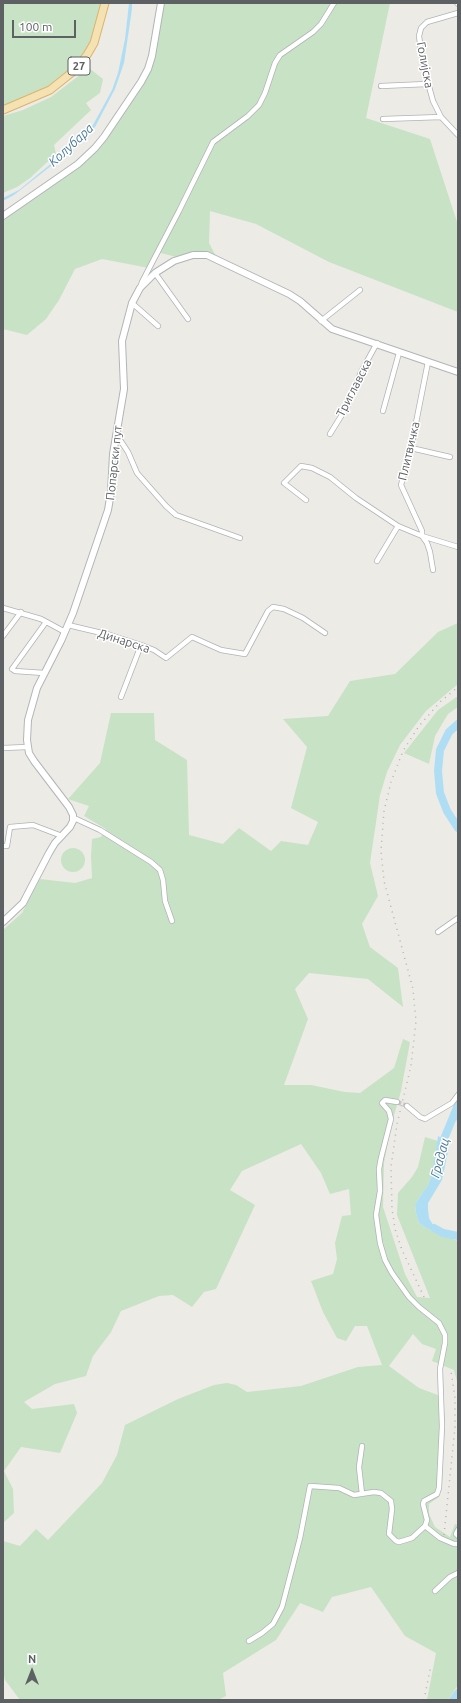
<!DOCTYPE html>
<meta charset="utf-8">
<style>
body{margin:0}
#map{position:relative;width:461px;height:1703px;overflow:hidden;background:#edebe5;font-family:Ubuntu,sans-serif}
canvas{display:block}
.frame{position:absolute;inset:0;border:4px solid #5d6164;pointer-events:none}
.north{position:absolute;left:12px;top:1651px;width:40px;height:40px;-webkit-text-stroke:3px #fff;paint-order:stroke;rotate:0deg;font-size:11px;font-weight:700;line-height:16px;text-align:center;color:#5d6164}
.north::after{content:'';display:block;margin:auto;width:14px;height:18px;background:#5d6164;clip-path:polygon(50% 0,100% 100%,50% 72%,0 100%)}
.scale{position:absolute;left:12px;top:20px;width:64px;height:18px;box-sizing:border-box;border:2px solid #5d6164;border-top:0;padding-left:5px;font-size:12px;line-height:14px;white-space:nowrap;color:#5d6164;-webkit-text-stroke:3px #fff;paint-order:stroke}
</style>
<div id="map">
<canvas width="461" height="1703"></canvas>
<div class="frame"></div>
<div class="north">N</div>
<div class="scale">100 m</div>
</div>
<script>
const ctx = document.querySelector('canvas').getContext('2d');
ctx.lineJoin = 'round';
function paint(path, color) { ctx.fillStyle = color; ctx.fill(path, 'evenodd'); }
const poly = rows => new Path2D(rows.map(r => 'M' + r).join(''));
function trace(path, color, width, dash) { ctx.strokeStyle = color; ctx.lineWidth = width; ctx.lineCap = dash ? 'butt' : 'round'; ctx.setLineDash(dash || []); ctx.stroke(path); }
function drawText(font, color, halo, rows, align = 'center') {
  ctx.font = font + ' Ubuntu,sans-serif'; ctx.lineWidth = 3; ctx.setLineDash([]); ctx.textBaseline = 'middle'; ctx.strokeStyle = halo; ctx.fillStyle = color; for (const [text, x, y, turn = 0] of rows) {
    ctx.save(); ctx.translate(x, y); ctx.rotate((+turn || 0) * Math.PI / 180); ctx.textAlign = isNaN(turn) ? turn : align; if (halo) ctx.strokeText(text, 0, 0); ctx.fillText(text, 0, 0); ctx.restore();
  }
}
paint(poly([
 [3,3,105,3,87,55,49,90,3,109],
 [161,3,390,3,366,118,430,139,458,225,458,312,329,262,256,224,210,211,209,243,217,258,211,256,180,258,157,252,149,268,102,259,75,269,59,300,46,319,27,335,3,329,3,216,95,148,148,69],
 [89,68,103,79,100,93,86,103,91,110,54,145,56,154,30,178,17,187,3,193,3,116,23,110,51,97],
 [458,623,458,684,426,711,400,745,387,772,380,795,370,863,378,896,362,924,370,947,398,968,403,1007,368,979,309,973,295,989,308,1019,284,1085,311,1085,345,1092,360,1093,394,1068,403,1039,410,1042,401,1091,391,1126,384,1163,383,1207,405,1274,417,1297,430,1298,397,1215,398,1193,412,1177,418,1167,425,1137,438,1141,432,1174,428,1185,415,1204,416,1213,419,1223,428,1229,458,1241,458,1385,454,1370,432,1361,436,1349,422,1344,413,1334,389,1366,419,1388,443,1397,445,1426,439,1497,429,1504,429,1514,435,1527,450,1537,455,1524,458,1525,458,1685,448,1700,427,1700,436,1653,405,1636,371,1587,332,1597,323,1612,300,1603,276,1640,223,1673,226,1696,218,1700,20,1700,5,1680,3,1670,3,1541,20,1546,36,1529,48,1540,102,1483,117,1455,125,1425,178,1399,214,1385,227,1383,236,1385,247,1392,301,1386,358,1367,382,1365,367,1326,355,1326,346,1341,337,1338,323,1312,311,1281,333,1274,337,1259,335,1243,342,1216,351,1215,349,1189,330,1194,321,1173,301,1144,242,1171,230,1190,255,1205,216,1289,204,1292,192,1307,173,1295,159,1296,121,1311,111,1332,93,1356,86,1376,55,1384,24,1402,32,1409,74,1404,77,1413,60,1453,21,1447,4,1471,13,1489,14,1513,3,1523,3,930,22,913,40,879,75,883,92,878,91,856,92,839,101,837,106,829,84,816,89,806,68,799,100,763,111,713,154,713,155,740,187,760,189,835,223,844,239,828,271,851,281,841,308,845,318,822,291,808,307,747,283,719,328,716,350,681,395,674,438,632],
 [458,696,458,707,448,714,435,736,429,764,404,753,438,710],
 '61 860a12 12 0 1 1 24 0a12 12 0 1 1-24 0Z'
]), '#c8e2c5');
paint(poly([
 [129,3,132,3,132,9,124,63,115,89,95,127,56,162,14,195,3,201,3,198,19,190,58,158,93,125,112,90,118,73,125,39],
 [438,1136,450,1142,442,1180,428,1203,428,1209,429,1218,433,1225,443,1233,428,1229,419,1223,416,1213,415,1204,428,1185,432,1174]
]), '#afdef4');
trace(poly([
 [455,1115,458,1122]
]), '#afdef4', 1.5);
trace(poly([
 [458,724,449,732,440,750,438,771,440,793,447,811,458,828],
 [442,1148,444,1139,458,1105],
 [434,1228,443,1233,458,1236],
 [453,1700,458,1693]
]), '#afdef4', 8);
trace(poly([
 [397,1102,407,1106]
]), '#c9c8c5', 4.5, [4.5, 2]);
const street = poly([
 [457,3,458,4],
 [458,13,427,22,421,28,419,36,423,65,433,101,441,117,458,135],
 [381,86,427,84],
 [383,119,441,117],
 [155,273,188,319],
 [140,288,142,282,179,211,213,142,248,116,259,105,265,93,275,63,280,55,313,32,321,24,334,3],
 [132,303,158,326],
 [321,321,360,290],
 [383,411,399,353],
 [116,434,128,452,137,473,166,506,176,515,240,538],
 [330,434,348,405,361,372,377,343],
 [411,448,450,457],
 [306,500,284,483,301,466,312,468,330,477,356,498,398,526,422,536,458,547],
 [422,536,422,531,401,485,411,448,428,362],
 [422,536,427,543,430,552,433,570],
 [377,561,398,526],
 [3,608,41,619,65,632],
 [68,625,110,635,141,645,154,650,166,658,192,637,221,650,245,654,268,611,273,607,284,609,303,618,325,633],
 [3,636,21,612],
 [44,673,15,671,12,669,46,622],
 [121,697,141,645],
 [3,748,27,747],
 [74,818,100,830,151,862,160,870,163,880,165,901,172,921],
 [3,846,7,846,10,827,33,825,62,836],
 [438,932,458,918],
 [407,1106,420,1117,425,1119,452,1103,458,1095],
 [362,1446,359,1467,362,1494],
 [425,1526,440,1538,454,1544,458,1544],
 [458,1530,456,1534,458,1536],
 [435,1591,450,1577,458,1573],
 [249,1641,262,1633,273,1624,282,1607,300,1538,310,1486,339,1488,354,1495,374,1492,381,1493,391,1501,392,1509,389,1534,396,1541,399,1542,412,1538,425,1526,427,1520,423,1504,424,1501,437,1494,439,1488,442,1426,440,1369,445,1343,445,1335,439,1323,419,1307,409,1297,392,1273,385,1260,380,1243,376,1215,380,1191,379,1169,381,1158,391,1119,389,1111,382,1103,385,1100,397,1102]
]);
const secondary = poly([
 [3,216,78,164,95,148,104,137,141,82,148,69,152,56,161,3],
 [3,922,23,903,49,853,55,843,70,827,73,821,73,815,69,807,34,761,29,753,27,740,28,720,37,688,61,641,73,613,108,510,111,492,113,454,124,389,122,341,132,303,140,288,155,273,174,261,193,255,207,255,289,294,300,301,332,329,458,372]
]);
const primary = poly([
 [3,110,50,90,75,70,87,55,94,43,105,3]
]);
trace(street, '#b0b3b6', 6);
trace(secondary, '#b2b5b8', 8);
trace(primary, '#dfb26d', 9);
trace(street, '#fff', 4.5);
trace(secondary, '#fff', 6);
trace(primary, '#f4e2b3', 7);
trace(poly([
 [424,1297,402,1250,395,1229,392,1209,391,1167,397,1124,411,1066,416,1021,413,989,384,881,381,851,384,811,391,782,403,751,419,726,440,702,458,687],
 [444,1535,455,1427,455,1398,451,1371],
 [424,1700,431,1665]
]), '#b3b4b4', 1.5, [1, 5]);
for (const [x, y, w] of [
 [79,66,22]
]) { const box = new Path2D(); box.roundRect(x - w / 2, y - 9, w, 18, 3); ctx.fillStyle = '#fff'; ctx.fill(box); trace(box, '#5d6164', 1); }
drawText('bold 11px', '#5d6164', null, [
 ["27",79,66]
]);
drawText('12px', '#5d6164', '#fff', [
 ["Голијска",425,65,79],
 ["Триглавска",354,388,-63],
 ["Плитвичка",409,451,-77],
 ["Попарски пут",114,463,-84],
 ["Динарска",124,641,18]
]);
drawText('italic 13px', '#4b7b9c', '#fff', [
 ["Колубара",71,145,-43],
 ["Градац",440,1158,-75]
]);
</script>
